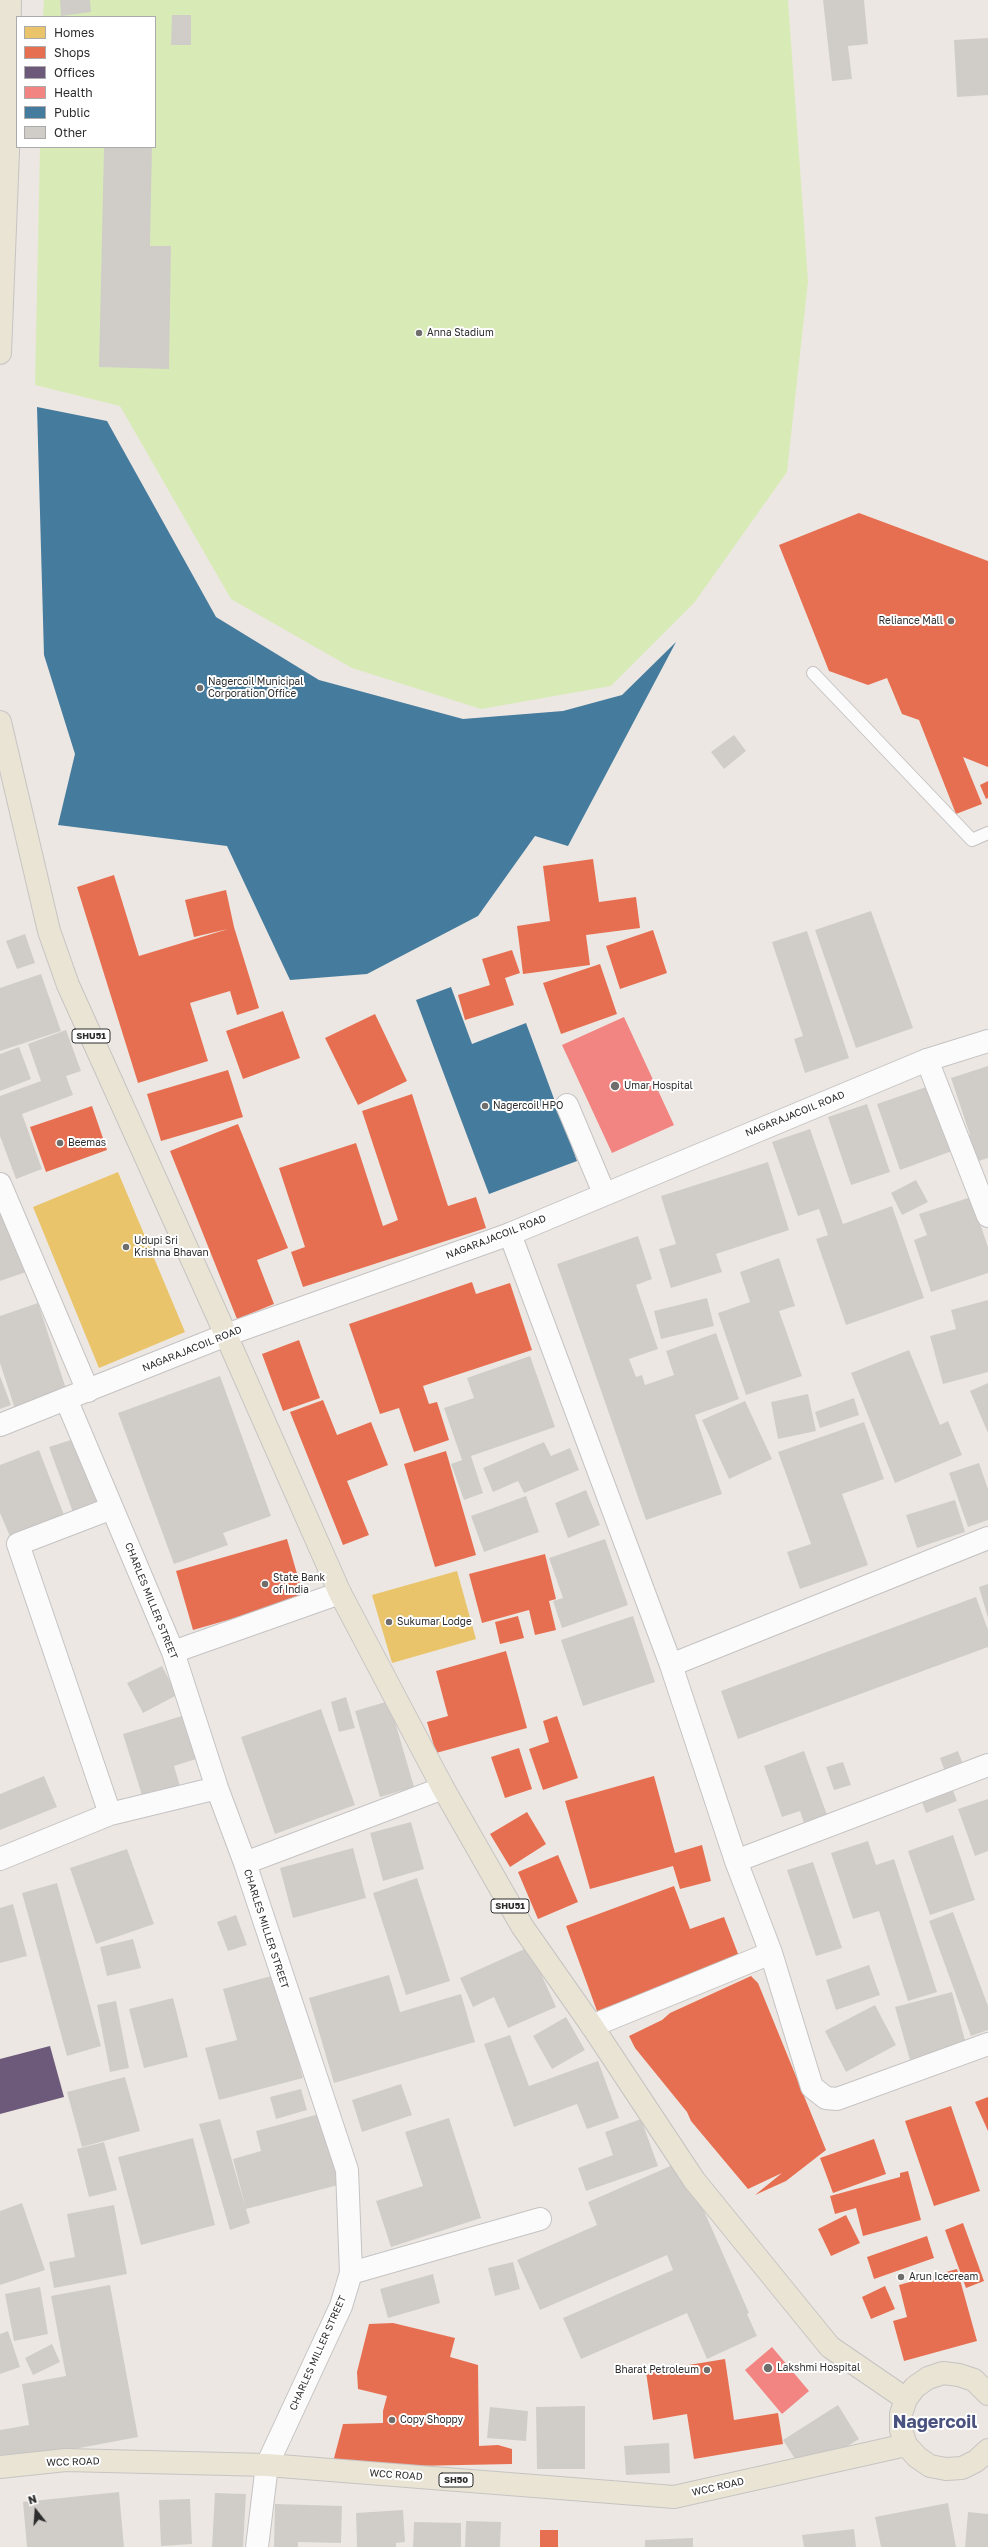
<!DOCTYPE html>
<style>
body{margin:0}
#map{position:relative;width:988px;height:2547px;overflow:hidden;background:#ece7e2;font-family:"Golos Text",sans-serif}
canvas{display:block}
.legend{position:absolute;left:16px;top:16px;width:140px;height:132px;box-sizing:border-box;background:#fff;border:1px solid #ababab;margin:0;padding:5px 7px;list-style:none;font-size:12px;color:#2d2d2d}
.legend li{display:flex;align-items:center;gap:8px;height:20px}
.legend b{width:20px;border:1px solid #ababab}
.north{position:absolute;left:16px;top:2491px;width:40px;height:40px;-webkit-text-stroke:3px #fff;paint-order:stroke;rotate:343deg;font-size:11px;font-weight:700;line-height:16px;text-align:center;color:#2d2d2d}
.north::after{content:'';display:block;margin:auto;width:14px;height:18px;background:#2d2d2d;clip-path:polygon(50% 0,100% 100%,50% 72%,0 100%)}
</style>
<div id="map">
<canvas width="988" height="2547"></canvas>
<ul class="legend">
<li><b style="height:11px;background:#e9c46a"></b>Homes</li>
<li><b style="height:11px;background:#e76f51"></b>Shops</li>
<li><b style="height:11px;background:#6d597a"></b>Offices</li>
<li><b style="height:11px;background:#f28482"></b>Health</li>
<li><b style="height:11px;background:#457b9d"></b>Public</li>
<li><b style="height:11px;background:#d0cdc9"></b>Other</li>
</ul>
<div class="north">N</div>
</div>
<script>
const ctx = document.querySelector('canvas').getContext('2d');
ctx.lineJoin = 'round';
function paint(path, color) { ctx.fillStyle = color; ctx.fill(path, 'evenodd'); }
const poly = rows => new Path2D(rows.map(r => 'M' + r).join(''));
function trace(path, color, width, dash) { ctx.strokeStyle = color; ctx.lineWidth = width; ctx.lineCap = dash ? 'butt' : 'round'; ctx.setLineDash(dash || []); ctx.stroke(path); }
function drawText(font, color, halo, rows, align = 'center') {
  ctx.font = font + ' "Golos Text",sans-serif'; ctx.lineWidth = 4; ctx.setLineDash([]); ctx.textBaseline = 'middle'; ctx.strokeStyle = halo; ctx.fillStyle = color; for (const [text, x, y, turn = 0] of rows) {
    ctx.save(); ctx.translate(x, y); ctx.rotate((+turn || 0) * Math.PI / 180); ctx.textAlign = isNaN(turn) ? turn : align; if (halo) ctx.strokeText(text, 0, 0); ctx.fillText(text, 0, 0); ctx.restore();
  }
}
paint(poly([
 [44,0,788,0,808,281,787,472,694,603,611,686,481,709,352,668,231,599,120,406,35,385,40,147,155,147,155,17,43,17]
]), '#d8ebb7');
paint(poly([
 [118,1172,185,1332,99,1368,33,1207],
 [457,1571,476,1639,392,1663,372,1595]
]), '#e9c46a');
paint(poly([
 [859,513,988,561,988,767,963,757,982,804,956,814,919,720,902,714,887,678,868,685,829,671,779,545],
 [988,781,988,798,986,799,980,785],
 [593,859,599,902,636,897,640,928,586,935,590,965,523,974,517,926,550,921,543,866],
 [114,875,139,956,228,929,194,937,185,900,226,890,234,927,259,1008,237,1015,230,991,190,1003,208,1061,138,1083,77,887],
 [653,930,667,973,620,989,606,946],
 [512,950,520,973,505,978,514,1005,465,1020,458,995,490,985,482,959],
 [600,964,617,1014,561,1034,543,983],
 [283,1011,300,1058,243,1079,226,1031],
 [375,1014,407,1081,358,1105,325,1038],
 [228,1070,243,1117,161,1141,147,1094],
 [412,1094,448,1206,476,1197,486,1228,303,1287,291,1252,305,1247,279,1168,356,1143,383,1226,398,1220,362,1111],
 [92,1106,107,1150,46,1172,30,1127],
 [238,1124,288,1248,257,1260,274,1304,237,1319,170,1151],
 [472,1282,476,1294,510,1283,532,1350,423,1386,429,1404,437,1402,449,1440,414,1452,399,1408,380,1414,349,1324],
 [299,1340,320,1398,283,1411,262,1354],
 [323,1400,337,1435,371,1422,388,1465,347,1481,369,1535,343,1545,290,1412],
 [446,1451,476,1555,435,1567,404,1464],
 [287,1539,304,1598,193,1630,176,1571],
 [545,1554,556,1599,549,1601,556,1630,535,1635,529,1610,482,1623,469,1574],
 [518,1616,524,1638,500,1644,495,1622],
 [506,1651,527,1728,436,1753,427,1722,448,1716,436,1671],
 [557,1716,578,1778,543,1790,529,1749,549,1742,543,1721],
 [519,1748,532,1789,505,1798,491,1757],
 [654,1776,675,1853,702,1845,711,1881,680,1889,673,1866,590,1889,565,1801],
 [527,1812,546,1844,510,1867,490,1834],
 [558,1855,578,1902,538,1919,518,1872],
 [674,1886,690,1929,724,1917,740,1959,597,2011,566,1926],
 [751,1976,758,1983,826,2150,786,2181,755,2195,782,2173,748,2189,691,2121,687,2112,635,2048,629,2036,662,2020,670,2013],
 [988,2097,988,2131,975,2102],
 [951,2106,980,2191,934,2206,905,2121],
 [874,2139,886,2174,833,2193,820,2158],
 [908,2171,921,2220,863,2236,856,2208,835,2214,830,2196,900,2177,900,2173],
 [846,2215,860,2243,831,2256,818,2229],
 [963,2223,984,2281,966,2288,945,2230],
 [927,2236,934,2258,874,2279,867,2257],
 [957,2269,977,2341,904,2361,893,2321,907,2317,899,2285],
 [885,2286,895,2309,871,2319,862,2297],
 [393,2323,455,2338,450,2357,478,2365,479,2446,498,2445,512,2449,512,2464,412,2466,333,2462,343,2424,383,2423,383,2411,387,2396,358,2389,357,2372,369,2324],
 [725,2359,734,2420,778,2413,783,2444,694,2459,687,2414,653,2420,646,2372],
 [540,2530,558,2530,558,2547,540,2547]
]), '#e76f51');
paint(poly([
 [50,2046,64,2097,0,2114,0,2059]
]), '#6d597a');
paint(poly([
 [624,1017,674,1125,612,1153,562,1045],
 [772,2347,809,2391,782,2414,745,2370]
]), '#f28482');
paint(poly([
 [37,407,107,421,216,617,319,680,463,719,563,711,622,695,676,642,568,846,535,836,478,916,367,974,290,980,227,846,58,825,75,754,44,655],
 [451,987,472,1044,526,1023,577,1161,489,1194,416,1000]
]), '#457b9d');
paint(poly([
 [60,0,90,0,91,12,61,16],
 [823,0,864,0,868,44,848,46,852,79,832,81],
 [172,15,191,15,191,45,171,45],
 [988,38,988,95,957,97,954,40],
 [104,147,152,147,150,246,171,246,169,369,99,367],
 [734,735,746,751,724,769,711,752],
 [871,911,913,1028,856,1048,815,930],
 [807,931,849,1058,805,1073,794,1039,803,1036,772,942],
 [25,934,35,963,17,969,6,941],
 [41,974,61,1031,0,1051,0,988],
 [66,1030,81,1071,66,1076,73,1095,22,1114,42,1169,16,1179,0,1136,0,1096,41,1081,28,1044],
 [19,1047,31,1079,0,1091,0,1054],
 [988,1066,988,1158,969,1164,961,1138,970,1135,951,1078],
 [932,1085,955,1150,900,1170,877,1104],
 [867,1104,890,1172,851,1185,828,1117],
 [810,1129,843,1224,892,1206,924,1298,846,1325,816,1239,828,1235,819,1209,798,1216,772,1142],
 [768,1162,789,1230,716,1254,722,1272,671,1288,659,1249,676,1244,661,1196],
 [916,1180,928,1202,902,1215,891,1193],
 [971,1197,988,1247,988,1273,931,1292,914,1240,927,1235,919,1214],
 [0,1204,26,1272,0,1281],
 [638,1236,652,1279,636,1285,658,1349,629,1359,636,1377,642,1375,645,1385,674,1375,666,1351,716,1333,739,1399,695,1415,722,1494,646,1520,557,1264],
 [779,1258,795,1306,779,1311,802,1376,746,1395,718,1313,750,1302,740,1272],
 [707,1298,714,1326,661,1339,654,1311],
 [988,1300,988,1372,943,1384,930,1336,956,1329,951,1310],
 [38,1303,67,1392,15,1409,0,1363,0,1316],
 [909,1350,940,1425,948,1421,962,1455,895,1483,851,1373],
 [530,1356,555,1427,471,1456,483,1493,464,1500,451,1464,462,1460,444,1408,474,1398,467,1378],
 [0,1376,11,1405,0,1409],
 [220,1376,271,1516,223,1533,228,1545,174,1564,118,1413],
 [988,1383,988,1433,970,1391],
 [808,1394,816,1431,778,1439,771,1402],
 [854,1398,859,1415,820,1428,815,1412],
 [745,1401,772,1459,729,1479,702,1420],
 [864,1422,884,1479,842,1494,868,1565,800,1589,787,1552,811,1544,778,1452],
 [80,1437,105,1504,74,1515,49,1447],
 [544,1442,551,1456,570,1448,579,1470,524,1493,518,1481,493,1492,483,1468],
 [39,1450,66,1520,12,1541,0,1513,0,1465],
 [979,1463,988,1489,988,1520,968,1527,949,1473],
 [586,1490,600,1525,568,1538,555,1503],
 [526,1496,539,1532,484,1552,471,1516],
 [955,1500,965,1532,917,1548,906,1515],
 [605,1539,628,1605,562,1628,553,1601,563,1598,549,1558],
 [988,1584,988,1618,979,1587],
 [976,1597,988,1630,988,1647,738,1739,721,1691],
 [633,1616,655,1682,583,1706,561,1640],
 [162,1666,177,1695,143,1713,127,1683],
 [346,1697,355,1728,339,1732,331,1702],
 [389,1701,414,1787,380,1797,355,1711],
 [321,1709,355,1805,275,1834,241,1737],
 [182,1716,196,1759,174,1766,182,1793,145,1805,123,1734],
 [804,1751,827,1815,804,1823,800,1811,782,1817,764,1766],
 [958,1751,965,1770,947,1777,940,1758],
 [843,1762,851,1785,834,1790,826,1767],
 [44,1776,57,1807,0,1830,0,1794],
 [949,1780,957,1801,926,1813,918,1791],
 [988,1799,988,1851,975,1856,958,1809],
 [411,1822,424,1869,383,1881,370,1833],
 [953,1835,975,1900,930,1915,908,1851],
 [868,1841,876,1865,894,1859,937,1992,908,2001,879,1911,853,1919,831,1853],
 [353,1848,366,1898,293,1918,280,1868],
 [127,1849,154,1924,96,1944,70,1868],
 [813,1862,842,1948,816,1956,787,1870],
 [417,1878,450,1981,406,1995,373,1893],
 [57,1883,101,2046,67,2056,22,1893],
 [13,1904,27,1956,0,1963,0,1908],
 [953,1912,988,2006,988,2030,971,2036,929,1921],
 [236,1915,247,1945,228,1951,217,1922],
 [133,1939,141,1968,107,1976,100,1947],
 [529,1947,556,2007,508,2028,494,1997,473,2007,460,1978],
 [869,1965,880,1995,836,2010,826,1980],
 [275,1975,303,2078,219,2100,205,2048,237,2040,223,1989],
 [389,1975,400,2012,461,1994,475,2042,334,2083,309,1998],
 [952,1992,966,2044,910,2060,895,2007],
 [173,1998,188,2057,144,2068,129,2009],
 [116,2001,129,2068,110,2072,97,2005],
 [875,2005,896,2045,846,2072,825,2031],
 [566,2017,585,2050,552,2069,533,2036],
 [510,2035,529,2086,598,2061,619,2118,587,2129,577,2104,514,2127,484,2044],
 [125,2077,140,2131,82,2147,67,2092],
 [401,2084,412,2115,362,2132,352,2100],
 [301,2089,307,2110,276,2119,270,2097],
 [323,2113,342,2184,246,2209,233,2159,261,2151,256,2131],
 [449,2118,481,2218,391,2247,376,2201,423,2186,405,2132],
 [220,2119,250,2223,230,2230,199,2124],
 [641,2119,658,2166,586,2191,578,2168,613,2155,605,2132],
 [193,2138,215,2225,141,2245,118,2157],
 [104,2142,117,2190,89,2197,77,2149],
 [682,2161,749,2313,747,2314,757,2336,707,2359,687,2313,581,2359,563,2318,673,2270,667,2255,540,2310,517,2260,597,2225,588,2202],
 [22,2203,45,2270,0,2285,0,2211],
 [114,2205,127,2274,54,2288,49,2262,75,2257,67,2214],
 [513,2262,520,2289,495,2296,488,2268],
 [433,2274,440,2303,388,2318,380,2289],
 [110,2285,138,2437,0,2463,0,2430,29,2425,22,2384,66,2376,51,2296],
 [40,2287,48,2334,14,2341,5,2294],
 [8,2331,20,2367,0,2374,0,2334],
 [52,2344,60,2362,33,2375,25,2358],
 [838,2405,859,2439,804,2473,783,2440],
 [585,2406,585,2469,537,2469,536,2407],
 [490,2407,528,2411,526,2441,487,2438],
 [669,2443,670,2473,626,2475,624,2446],
 [119,2492,124,2547,27,2547,23,2502],
 [215,2493,246,2494,243,2547,212,2547],
 [190,2499,192,2544,161,2546,159,2500],
 [948,2503,956,2547,881,2547,875,2517],
 [275,2504,342,2506,341,2543,298,2542,298,2547,274,2547],
 [403,2510,405,2542,396,2543,396,2547,357,2547,356,2513],
 [968,2512,988,2514,988,2547,965,2547],
 [466,2521,501,2522,500,2547,465,2547],
 [414,2522,461,2523,461,2547,413,2547],
 [854,2529,856,2547,804,2547,802,2535],
 [693,2538,693,2547,645,2547,645,2540]
]), '#d0cdc9');
const service = poly([
 [813,673,972,840,988,833]
]);
const minor = poly([
 [927,1060,988,1216],
 [567,1105,604,1193],
 [0,1184,88,1391],
 [510,1234,671,1665,736,1861,771,1953,812,2087,826,2098,837,2099,988,2044],
 [66,1399,173,1652,217,1788,245,1863,347,2170,351,2273,341,2306,267,2465,257,2547],
 [173,1652,340,1593],
 [671,1665,988,1538],
 [110,1814,18,1544,112,1508],
 [0,1859,110,1814,217,1788],
 [736,1861,988,1765],
 [245,1863,443,1788],
 [592,2026,771,1953],
 [351,2273,540,2219]
]);
const tertiary = poly([
 [0,1425,226,1335,510,1234,927,1060,988,1041]
]);
const primary = poly([
 [0,353,8,152,10,0],
 [0,722,49,931,68,985,226,1335,340,1593,443,1788,522,1926,592,2026,694,2180,830,2347,906,2399],
 [988,2394,974,2380,959,2375,943,2373,928,2378,915,2387,906,2399,901,2414,901,2430,906,2445,917,2457,930,2466,946,2469,962,2468,976,2461,988,2450],
 [0,2467,66,2460,267,2465,674,2497,906,2445]
]);
trace(service, '#c5c3c3', 14);
trace(minor, '#c5c3c3', 24);
trace(tertiary, '#c5c3c3', 24);
trace(primary, '#c6c4c3', 24);
trace(service, '#fcfbfb', 12);
trace(minor, '#fcfbfb', 22);
trace(tertiary, '#fcfbfb', 22);
trace(primary, '#e9e4d4', 22);
for (const [x, y, r, color] of [
 [419,333,4,"#706e6c"],
 [951,621,4,"#706e6c"],
 [200,688,4,"#706e6c"],
 [615,1086,5,"#706e6c"],
 [485,1106,4,"#706e6c"],
 [60,1143,4,"#706e6c"],
 [126,1247,4,"#706e6c"],
 [265,1584,4,"#706e6c"],
 [389,1622,4,"#706e6c"],
 [901,2277,4,"#706e6c"],
 [768,2368,5,"#706e6c"],
 [707,2370,4,"#706e6c"],
 [392,2420,4,"#706e6c"]
]) { const dot = new Path2D(); dot.arc(x, y, r, 0, 2 * Math.PI); ctx.fillStyle = color; ctx.fill(dot); trace(dot, '#fff', 1.5); }
for (const [x, y, w] of [
 [91,1036,38],
 [510,1906,38],
 [456,2480,34]
]) { const box = new Path2D(); box.roundRect(x - w / 2, y - 7, w, 14, 3); ctx.fillStyle = '#fff'; ctx.fill(box); trace(box, '#2d2d2d', 1); }
drawText('bold 9px', '#2d2d2d', null, [
 ["SHU51",91,1036],
 ["SHU51",510,1906],
 ["SH50",456,2480]
]);
drawText('10px', '#2d2d2d', '#fff', [
 ["Anna Stadium",427,333],
 ["Reliance Mall",943,621,"right"],
 ["Nagercoil Municipal",208,682],
 ["Corporation Office",208,694],
 ["Umar Hospital",624,1086],
 ["Nagercoil HPO",493,1106],
 ["Beemas",68,1143],
 ["Udupi Sri",134,1241],
 ["Krishna Bhavan",134,1253],
 ["State Bank",273,1578],
 ["of India",273,1590],
 ["Sukumar Lodge",397,1622],
 ["Arun Icecream",909,2277],
 ["Lakshmi Hospital",777,2368],
 ["Bharat Petroleum",699,2370,"right"],
 ["Copy Shoppy",400,2420]
], 'left');
drawText('10px', '#2d2d2d', '#fff', [
 ["NAGARAJACOIL ROAD",795,1114,-22],
 ["NAGARAJACOIL ROAD",496,1237,-21],
 ["NAGARAJACOIL ROAD",192,1349,-22],
 ["CHARLES MILLER STREET",151,1601,68],
 ["CHARLES MILLER STREET",266,1929,72],
 ["CHARLES MILLER STREET",318,2353,-66],
 ["WCC ROAD",73,2462,-2],
 ["WCC ROAD",396,2475,4],
 ["WCC ROAD",718,2487,-13]
]);
drawText('bold 18px', '#4a5380', '#fff', [
 ["Nagercoil",935,2422]
]);
</script>
